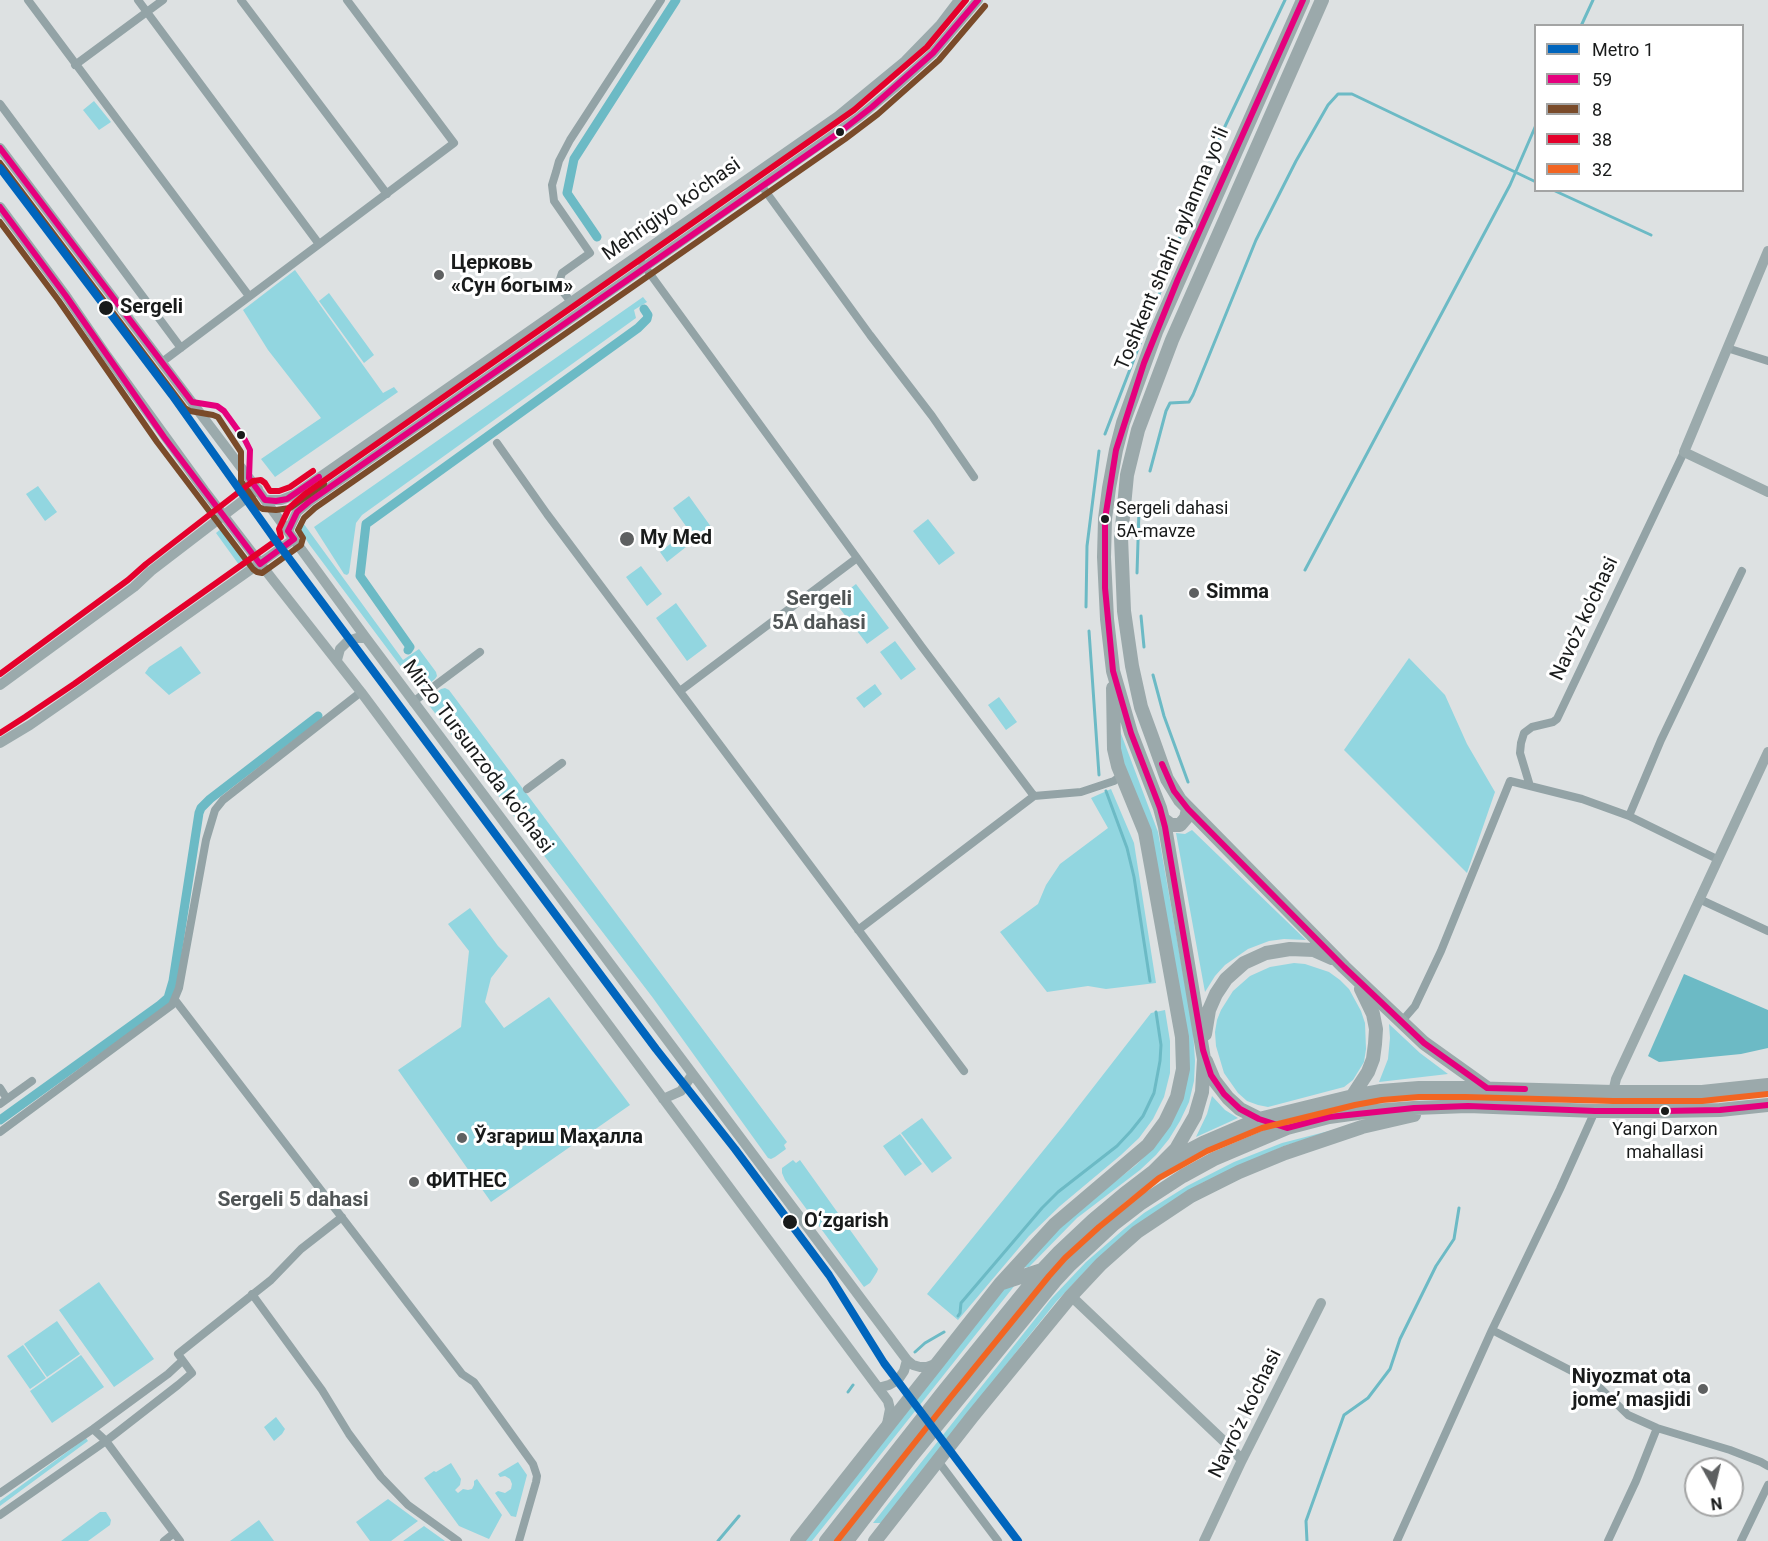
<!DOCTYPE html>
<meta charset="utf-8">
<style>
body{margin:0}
#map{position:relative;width:1768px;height:1541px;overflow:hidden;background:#dde1e2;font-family:Roboto,sans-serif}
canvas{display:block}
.legend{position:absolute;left:1534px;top:24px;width:210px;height:168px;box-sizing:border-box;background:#fff;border:2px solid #a3a4a4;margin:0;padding:8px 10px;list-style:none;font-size:18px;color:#191b1b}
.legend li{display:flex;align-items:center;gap:12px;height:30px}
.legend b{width:30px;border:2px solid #a3a4a4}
.north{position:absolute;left:1684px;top:1457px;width:60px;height:60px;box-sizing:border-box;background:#fff;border:2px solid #a3a4a4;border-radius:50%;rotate:172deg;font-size:16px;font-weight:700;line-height:24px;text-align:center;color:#191b1b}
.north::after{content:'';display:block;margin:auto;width:21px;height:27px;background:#5e6061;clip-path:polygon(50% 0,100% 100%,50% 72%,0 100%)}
</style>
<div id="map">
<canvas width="1768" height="1541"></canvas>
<ul class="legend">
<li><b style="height:8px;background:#0065bd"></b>Metro 1</li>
<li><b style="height:8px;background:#e5007d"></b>59</li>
<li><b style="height:8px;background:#7a4b2a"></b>8</li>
<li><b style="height:8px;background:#e4002b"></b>38</li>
<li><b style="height:8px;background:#f26522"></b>32</li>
</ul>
<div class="north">N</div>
</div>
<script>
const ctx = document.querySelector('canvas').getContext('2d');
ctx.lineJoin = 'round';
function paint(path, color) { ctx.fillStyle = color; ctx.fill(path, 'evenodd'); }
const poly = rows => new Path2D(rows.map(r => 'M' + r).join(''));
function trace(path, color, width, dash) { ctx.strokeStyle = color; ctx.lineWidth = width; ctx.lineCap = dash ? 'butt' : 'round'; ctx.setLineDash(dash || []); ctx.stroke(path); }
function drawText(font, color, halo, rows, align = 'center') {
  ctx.font = font + ' Roboto,sans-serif'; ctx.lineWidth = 6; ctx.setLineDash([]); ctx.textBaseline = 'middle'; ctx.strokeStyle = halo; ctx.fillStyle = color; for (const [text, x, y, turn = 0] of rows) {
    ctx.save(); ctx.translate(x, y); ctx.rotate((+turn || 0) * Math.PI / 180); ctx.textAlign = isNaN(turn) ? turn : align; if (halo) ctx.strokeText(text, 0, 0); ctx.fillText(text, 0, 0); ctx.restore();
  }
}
paint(poly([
 [94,101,111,122,99,130,83,110],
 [295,270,383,393,394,387,398,392,275,477,261,459,321,418,268,350,243,310],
 [329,293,374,355,364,363,319,301],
 [643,297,647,302,634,310,636,318,362,515,356,523,349,573,347,575,344,574,314,527],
 [38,486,57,512,45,521,26,494],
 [689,496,714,531,698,543,673,508],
 [928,519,955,553,939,565,913,531],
 [301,520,403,660,419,649,436,672,437,676,435,679,423,689,416,687,309,544,301,531],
 [223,527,250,563,242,569,216,533],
 [679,537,686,547,667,562,660,552],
 [641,566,662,594,647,606,626,577],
 [856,584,889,628,867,644,834,601],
 [676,603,707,646,687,661,656,618],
 [895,641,916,669,901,680,880,652],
 [181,646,201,673,169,695,145,673,149,667],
 [1409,658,1445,695,1467,744,1495,792,1467,873,1344,750],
 [875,684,882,694,864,708,856,698],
 [445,688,449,690,787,1142,784,1145,786,1149,775,1157,771,1159,768,1158,653,998,428,704,429,698,441,689],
 [999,697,1017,722,1006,730,988,705],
 [1117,723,1158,832,1193,1030,1195,1061,1194,1081,1189,1102,1180,1121,1169,1139,1156,1155,1140,1170,1077,1218,1029,1267,1020,1268,1044,1242,1099,1194,1136,1165,1157,1144,1187,1041,1122,763],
 [1111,789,1134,843,1156,983,1106,989,1088,986,1047,992,1000,932,1038,904,1046,885,1060,864,1108,828,1091,798],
 [1192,830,1306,940,1284,939,1269,941,1248,949,1225,965,1215,976,1205,992,1176,833,1185,834],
 [470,908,498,946,508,956,491,978,485,1002,504,1028,549,997,630,1105,491,1202,398,1070,461,1027,469,951,448,924],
 [1294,963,1305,964,1329,972,1340,980,1349,989,1361,1011,1365,1023,1366,1049,1364,1062,1353,1080,1344,1087,1268,1107,1258,1105,1247,1101,1238,1093,1224,1073,1216,1046,1215,1032,1217,1020,1221,1010,1233,991,1250,976,1270,967],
 [1165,1010,1170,1041,1170,1073,1164,1097,1153,1119,1139,1138,1121,1155,1060,1206,1029,1236,958,1320,927,1294,1064,1125,1151,1013],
 [1389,1024,1420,1053,1448,1074,1379,1082,1388,1059,1390,1038],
 [1212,1096,1225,1110,1238,1118,1196,1137,1207,1114],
 [922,1118,952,1158,932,1173,901,1133],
 [1356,1124,1284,1146,1202,1183,1190,1190,1090,1266,1056,1302,1024,1342,883,1523,873,1523,1051,1299,1086,1262,1124,1229,1144,1213,1187,1186,1234,1162,1282,1143],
 [900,1134,922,1164,905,1176,883,1146],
 [793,1160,796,1163,800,1160,878,1269,877,1272,870,1283,864,1287,785,1180,782,1173,782,1168],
 [99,1282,154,1359,114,1387,59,1310],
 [1015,1285,812,1541,804,1541,1004,1288],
 [57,1321,80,1354,47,1377,24,1344],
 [23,1345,46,1378,30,1389,7,1356],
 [81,1355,104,1387,52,1423,30,1391],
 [276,1417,285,1429,282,1434,274,1441,264,1427],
 [86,1438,88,1441,0,1506,0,1501],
 [518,1462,527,1475,516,1517,511,1516,495,1493,498,1491,505,1493,511,1489,512,1484,510,1479,505,1476,500,1477,498,1474],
 [451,1463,461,1479,460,1485,455,1490,458,1493,463,1489,468,1490,472,1489,474,1485,474,1481,477,1479,502,1515,489,1539,459,1526,424,1478,434,1471,436,1472],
 [388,1499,418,1521,391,1541,370,1541,356,1522],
 [100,1512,106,1512,111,1520,110,1525,88,1541,61,1541],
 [259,1520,274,1541,230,1541],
 [424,1526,445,1541,403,1541]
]), '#92d6e0');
paint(poly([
 [1684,974,1768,1010,1768,1048,1741,1054,1670,1061,1659,1062,1648,1056]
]), '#6cbac5');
trace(poly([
 [1581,26,1593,0],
 [1209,160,1285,0],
 [1553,190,1651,235],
 [1105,434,1163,284,1202,177],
 [1150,471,1166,411,1170,403,1189,402,1193,395,1256,240,1296,161,1328,105,1338,94,1352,94,1536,182],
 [1305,570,1510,185,1536,125],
 [1137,573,1139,510],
 [1086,607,1087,546,1099,451],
 [1141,616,1144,647],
 [1089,631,1099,775],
 [1153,675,1164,716,1188,782],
 [1106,791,1127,848,1134,877,1150,981],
 [958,1316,960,1313,961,1303,1042,1208,1058,1192,1117,1146,1131,1131,1143,1116,1154,1093,1160,1061,1161,1045,1156,1012],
 [915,1352,925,1343,944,1332],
 [848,1392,853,1385],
 [718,1541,739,1516],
 [1307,1541,1306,1521,1344,1415,1368,1398,1390,1369,1400,1339,1436,1266,1454,1239,1459,1208]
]), '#6cbac5', 3);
trace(poly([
 [597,237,567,193,574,159,676,0],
 [408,650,410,647,360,576,366,524,638,328,647,319,648,315,644,309],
 [0,1120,160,1005,168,998,173,981,199,813,201,808,210,799,318,716]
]), '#6cbac5', 9);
trace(poly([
 [28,0,249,296],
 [138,0,319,244],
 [241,0,387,194],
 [75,65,163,0],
 [0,104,181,348],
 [761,185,870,335,932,416,974,477],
 [637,256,922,647,1034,796],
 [571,302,560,288,559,282,562,273,590,253,554,201,552,185,556,172,559,161,570,140,661,0],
 [1727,348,1768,361],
 [162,362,454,143,347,0],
 [497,443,547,514,964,1071],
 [680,691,857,558],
 [413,702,480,652],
 [1530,786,1520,753,1521,743,1524,733,1532,727,1553,722,1557,719,1684,452],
 [527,789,562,763],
 [1629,816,1661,740,1742,571],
 [1699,899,1768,931],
 [858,930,1034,796,1081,792,1114,781,1122,775],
 [175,1000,462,1374,474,1382,533,1464,537,1476,536,1482,519,1541],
 [1402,1021,1415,1006,1441,951,1510,781,1582,799,1629,816,1717,859],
 [0,1088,7,1099],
 [0,1104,32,1081],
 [0,1132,172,1005,179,988,206,840,215,810,223,800,361,692],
 [252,1294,322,1390,349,1434,381,1477,408,1505,458,1541],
 [1492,1330,1595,1383,1628,1415,1657,1428,1730,1450,1761,1462,1768,1466],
 [93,1429,106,1441,180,1541],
 [938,1461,998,1541],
 [0,1493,93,1429,168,1374,182,1361],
 [0,1515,106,1441,178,1385,192,1373,178,1354,271,1280,301,1249,342,1217],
 [164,1541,174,1533],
 [1397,1541,1492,1330,1560,1189,1595,1111],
 [1608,1541,1636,1481,1657,1428],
 [1741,1541,1768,1485]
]), '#93a3a6', 8);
trace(poly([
 [0,148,249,478,366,638,907,1360,913,1365,920,1367,927,1367,938,1363],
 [0,207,66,296,107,356,204,490,273,580,361,692,888,1401,890,1409,887,1424],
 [1768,251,1684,452,1768,492],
 [265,500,281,500,294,495,838,116,905,61,940,25,959,0],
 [288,531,297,512,310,501,859,117,894,88,933,53,978,0],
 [337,660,340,649,348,641,357,638,366,638],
 [0,685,134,587,151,571,258,489],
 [0,743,30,725,79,691,294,539],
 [1613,1092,1616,1079,1768,752],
 [663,1099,681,1091,692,1075],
 [1071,1296,1229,1446,1242,1460],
 [878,1388,889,1385,898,1380,904,1371,907,1360],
 [1204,1541,1242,1460,1321,1303]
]), '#9baaac', 10);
trace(poly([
 [1322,0,1172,340,1138,430,1127,475,1121,537,1124,611,1132,666,1141,707,1152,737,1167,779,1180,800,1344,967,1424,1043,1487,1088],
 [1163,819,1171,825,1180,825,1186,818,1188,809],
 [1205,1034,1209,1010,1216,994,1226,979,1244,963,1266,953,1290,949,1314,950,1332,958],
 [1206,1061,1214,1080,1228,1098,1240,1109,1264,1121],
 [1351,1098,1368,1072,1373,1059,1375,1044,1376,1029,1373,1014,1361,989],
 [1154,1171,1176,1149,1195,1116,1202,1092,1204,1059,1165,827,1160,808,1131,733,1113,671,1107,619,1104,557,1105,519,1109,488,1116,450,1123,423,1156,332,1303,0],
 [1002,1283,1042,1270],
 [797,1541,1000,1284,1055,1224,1148,1145,1165,1122,1177,1097,1183,1069,1182,1037,1145,832,1118,766,1114,749,1113,688],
 [826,1541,943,1392,1042,1270,1059,1252,1093,1220,1124,1194,1154,1171,1182,1154,1203,1143,1259,1119,1353,1096,1381,1091,1419,1088,1465,1088,1613,1092,1702,1092,1768,1085],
 [847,1541,911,1457,1055,1281,1069,1266,1114,1224,1140,1204,1183,1176,1214,1159,1287,1128,1329,1117,1372,1111,1414,1108,1468,1106,1595,1111,1665,1111,1720,1110,1768,1105],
 [875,1541,972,1417,1071,1296,1101,1264,1137,1232,1191,1196,1239,1172,1285,1153,1362,1127,1414,1115]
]), '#9ba9ab', 14);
trace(poly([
 [1303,0,1178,279,1144,363,1116,450,1105,519,1105,588,1113,671,1131,733,1160,808,1165,827,1203,1050,1211,1075,1224,1094,1240,1109,1259,1119,1287,1128,1329,1117,1414,1108,1468,1106,1595,1111,1665,1111,1720,1110,1768,1105],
 [0,148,192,402,217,406,224,411,245,440,250,450,249,478,265,500,276,501,287,499,319,477],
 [0,207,66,296,164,437,260,564,294,539,288,531,297,512,310,501,840,132,872,107,933,53,978,0],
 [1162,764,1174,791,1188,809,1344,967,1424,1043,1487,1088,1525,1089]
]), '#e5007d', 6);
trace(poly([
 [0,163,185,408,190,411,213,415,218,417,241,452,241,481,259,507,263,509,276,510,290,508,324,484],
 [0,222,59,301,157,442,253,569,257,572,262,573,301,545,303,538,298,530,304,518,315,508,845,139,878,114,939,60,985,6]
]), '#7a4b2a', 6);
trace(poly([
 [0,674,128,580,146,564,253,481,261,480,265,483,270,491,279,491,290,487,313,471],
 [0,733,25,717,74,684,281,537,279,529,289,508,305,494,854,110,927,47,966,0]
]), '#e4002b', 6);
trace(poly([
 [837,1541,950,1398,1049,1276,1065,1258,1099,1227,1159,1178,1207,1151,1262,1128,1355,1105,1382,1100,1419,1097,1465,1097,1613,1101,1702,1101,1768,1094]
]), '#f26522', 6);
trace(poly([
 [0,168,172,395,273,537,656,1049,735,1149,829,1275,884,1363,1018,1541]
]), '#0065bd', 8);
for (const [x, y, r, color] of [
 [840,132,5,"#191b1b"],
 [439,275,6,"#5e6061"],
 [106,308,8,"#191b1b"],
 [241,435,5,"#191b1b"],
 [1105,519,5,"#191b1b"],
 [627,539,8,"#5e6061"],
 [1194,593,6,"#5e6061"],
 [1665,1111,5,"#191b1b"],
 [462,1138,6,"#5e6061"],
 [414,1182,6,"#5e6061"],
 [790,1222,8,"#191b1b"],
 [1703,1389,6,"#5e6061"]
]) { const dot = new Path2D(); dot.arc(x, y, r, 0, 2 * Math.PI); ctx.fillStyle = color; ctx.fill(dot); trace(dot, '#fff', 2); }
drawText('18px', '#191b1b', '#fff', [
 ["Sergeli dahasi",1116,509],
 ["5A-mavze",1116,532],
 ["Yangi Darxon",1665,1130,"center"],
 ["mahallasi",1665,1153,"center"]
], 'left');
drawText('20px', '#191b1b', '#fff', [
 ["Mehrigiyo ko'chasi",672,210,-35],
 ["Toshkent shahri aylanma yoʻli",1173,249,-67],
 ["Navo'z ko'chasi",1585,619,-65],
 ["Mirzo Tursunzoda ko'chasi",477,757,53],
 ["Navro'z ko'chasi",1246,1414,-64]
]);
drawText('bold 20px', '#191b1b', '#fff', [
 ["Церковь",451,264],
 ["«Сун богым»",451,287],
 ["My Med",640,539],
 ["Simma",1206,593],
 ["Ўзгариш Маҳалла",474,1138],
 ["ФИТНЕС",426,1182],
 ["Niyozmat ota",1691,1378,"right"],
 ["jome’ masjidi",1691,1401,"right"]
], 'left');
drawText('bold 20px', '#191b1b', '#fff', [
 ["Sergeli",120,308],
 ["O‘zgarish",804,1222]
], 'left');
drawText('bold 21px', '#505556', '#fff', [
 ["Sergeli",819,600],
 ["5A dahasi",819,624],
 ["Sergeli 5 dahasi",293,1201]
]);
</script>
